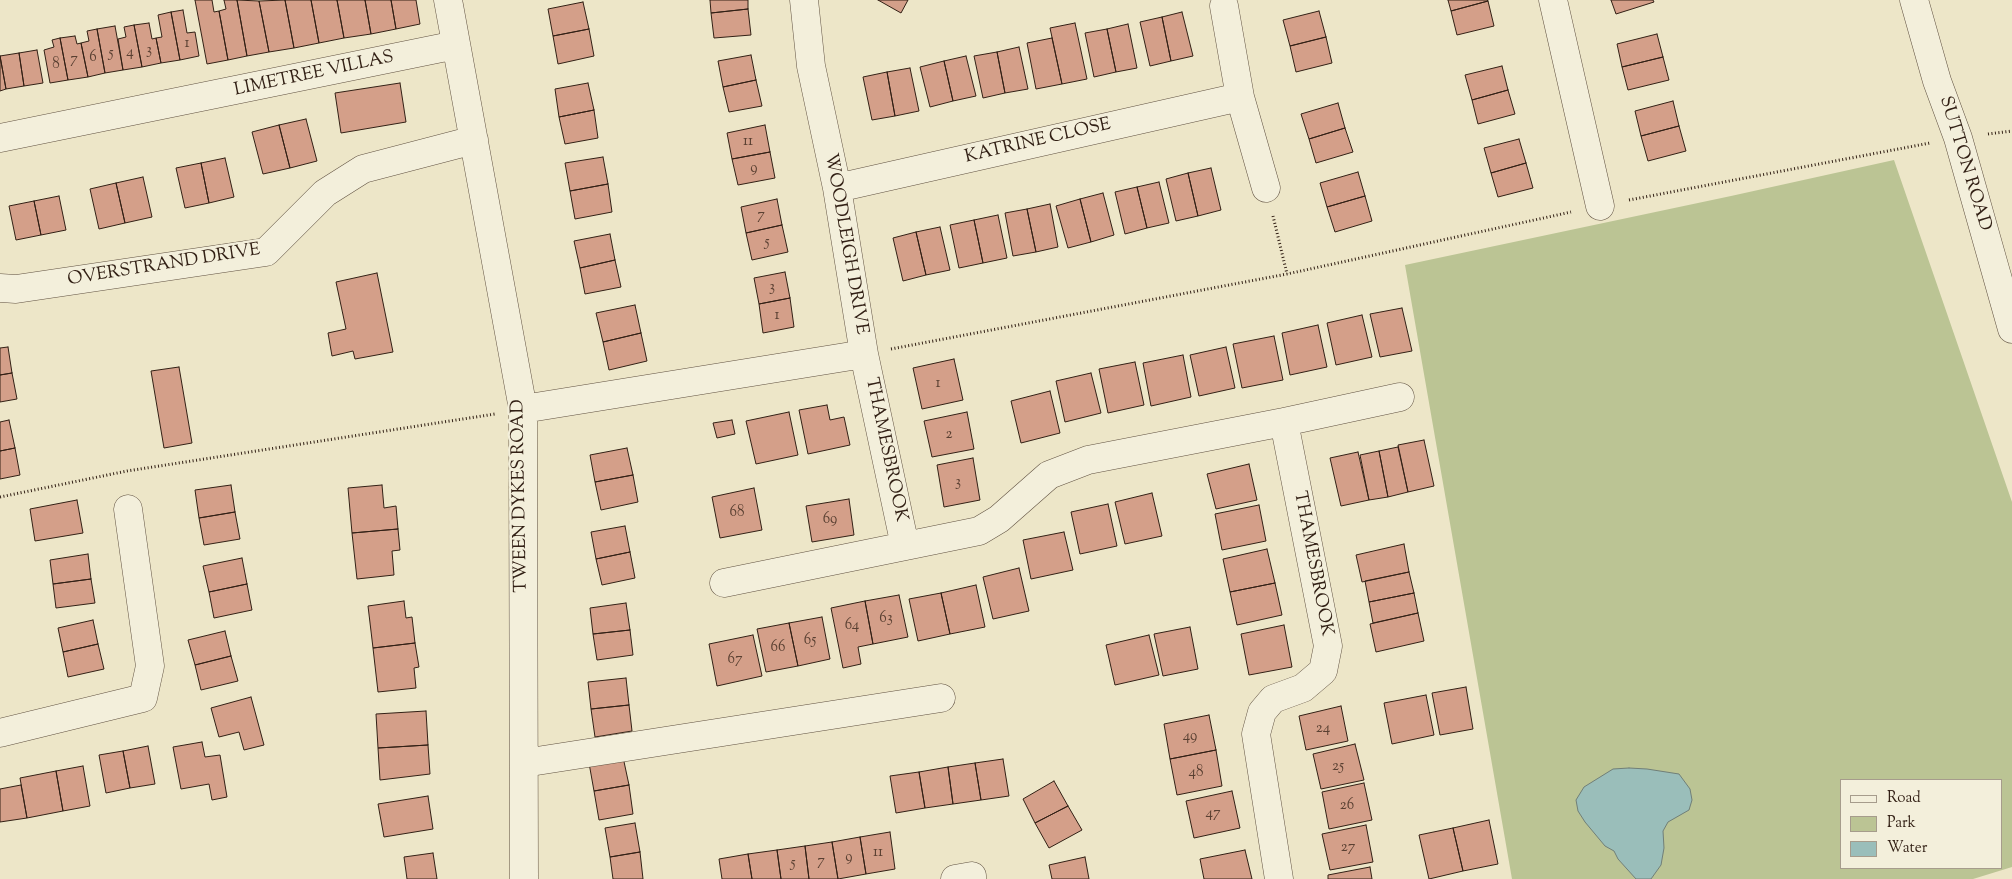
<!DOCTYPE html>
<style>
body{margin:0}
#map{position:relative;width:2012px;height:879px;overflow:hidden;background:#ede6c8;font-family:"Sorts Mill Goudy",serif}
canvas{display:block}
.legend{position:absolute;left:1840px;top:779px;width:162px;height:90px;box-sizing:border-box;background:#f3efdb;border:1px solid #a69c8c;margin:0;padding:6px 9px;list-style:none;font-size:15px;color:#322015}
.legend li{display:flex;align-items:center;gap:10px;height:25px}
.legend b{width:25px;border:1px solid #a69c8c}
</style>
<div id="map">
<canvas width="2012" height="879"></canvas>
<ul class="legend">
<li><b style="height:6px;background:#f3efdb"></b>Road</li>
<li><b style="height:14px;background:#bbc494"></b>Park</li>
<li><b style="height:14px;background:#9abeba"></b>Water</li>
</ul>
</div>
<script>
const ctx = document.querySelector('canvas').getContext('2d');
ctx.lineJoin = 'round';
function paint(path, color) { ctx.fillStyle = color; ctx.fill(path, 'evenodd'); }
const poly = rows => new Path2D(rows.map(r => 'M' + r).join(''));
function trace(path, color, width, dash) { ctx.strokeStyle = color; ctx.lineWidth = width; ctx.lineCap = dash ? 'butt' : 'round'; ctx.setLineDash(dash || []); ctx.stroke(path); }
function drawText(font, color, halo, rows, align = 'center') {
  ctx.font = font + ' "Sorts Mill Goudy",serif'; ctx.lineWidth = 4.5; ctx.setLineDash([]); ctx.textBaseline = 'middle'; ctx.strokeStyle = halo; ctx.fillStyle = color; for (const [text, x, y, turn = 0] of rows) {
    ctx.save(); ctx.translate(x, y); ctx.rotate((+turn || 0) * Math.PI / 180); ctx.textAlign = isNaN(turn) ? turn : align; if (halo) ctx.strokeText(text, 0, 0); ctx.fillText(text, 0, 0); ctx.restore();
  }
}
paint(poly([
 [1894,160,2012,502,2012,867,1973,879,1512,879,1405,265,1731,196],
 [1841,780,2001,780,2001,868,1841,868]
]), '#bbc494');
const water = poly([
 [1629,768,1647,769,1679,774,1690,789,1692,800,1689,810,1668,822,1663,831,1664,848,1661,865,1651,879,1636,879,1618,859,1614,851,1605,846,1585,822,1578,811,1576,800,1584,787,1613,769,1629,768]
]);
paint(water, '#9abeba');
trace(water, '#707f78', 1);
const building = poly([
 [195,0,212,0,214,12,219,11,228,60,207,64,195,0],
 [224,0,237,0,247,56,228,60,219,11,226,9,224,0],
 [237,0,259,1,269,52,247,56,237,0],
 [285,0,311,0,319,43,294,48,285,0],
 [285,0,294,48,269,52,259,1,285,0],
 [311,0,337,0,344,38,319,43,311,0],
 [337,0,365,0,371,34,344,38,337,0],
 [365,0,391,0,396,29,371,34,365,0],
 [391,0,416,0,420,24,396,29,391,0],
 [710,0,748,0,748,9,711,13,710,0],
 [878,0,908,0,901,13,878,0],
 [1448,0,1487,0,1488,1,1451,11,1448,0],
 [1611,0,1653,0,1654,2,1616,14,1611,0],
 [1488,1,1494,26,1457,35,1451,11,1488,1],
 [583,2,589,29,553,36,548,9,583,2],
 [748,9,751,35,714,38,711,13,748,9],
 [183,10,187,33,195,32,199,56,180,60,171,12,183,10],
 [1319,11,1326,37,1290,46,1283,20,1319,11],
 [171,12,180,60,161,63,156,38,162,37,158,15,171,12],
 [1182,12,1193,56,1171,61,1162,17,1182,12],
 [1162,17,1171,61,1150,66,1140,22,1162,17],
 [149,23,152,39,156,38,161,63,142,67,134,25,149,23],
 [1075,23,1087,79,1062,84,1050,28,1075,23],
 [1128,24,1137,68,1116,72,1107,29,1128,24],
 [134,25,142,67,123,70,118,39,126,37,124,27,134,25],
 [115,26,123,70,105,73,97,29,115,26],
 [97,29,105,73,88,77,81,43,89,41,87,31,97,29],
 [589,29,594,56,558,64,553,36,589,29],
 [1107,29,1116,72,1094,77,1085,33,1107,29],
 [1657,34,1663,57,1622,67,1617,44,1657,34],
 [75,36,77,44,81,43,88,77,68,80,60,38,75,36],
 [1326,37,1332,63,1296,72,1290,46,1326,37],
 [60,38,68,80,50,83,44,50,54,47,52,40,60,38],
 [1052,38,1062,84,1036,89,1027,43,1052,38],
 [1019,47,1028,89,1005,93,997,52,1019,47],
 [37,50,43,83,24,86,19,53,37,50],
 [997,52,1005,93,983,98,974,56,997,52],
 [19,53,24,86,6,89,0,56,19,53],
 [751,55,756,80,723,87,718,61,751,55],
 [0,56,6,89,0,91,0,56],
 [966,56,976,96,953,101,944,61,966,56],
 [1663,57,1669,80,1628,90,1622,67,1663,57],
 [944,61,953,101,930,107,920,67,944,61],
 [1502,66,1508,90,1472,100,1465,75,1502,66],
 [910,68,919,111,895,116,887,72,910,68],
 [887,72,895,116,872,120,863,77,887,72],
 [756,80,762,106,729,112,723,87,756,80],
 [400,83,406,122,341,133,335,93,400,83],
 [588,83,594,110,559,117,555,89,588,83],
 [1508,90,1515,114,1478,124,1472,100,1508,90],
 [1673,101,1679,126,1641,136,1635,111,1673,101],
 [1338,103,1345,128,1309,139,1301,114,1338,103],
 [594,110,598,138,565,144,559,117,594,110],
 [306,119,317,161,290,168,279,125,306,119],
 [279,125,290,168,263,174,252,132,279,125],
 [765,125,770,152,732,159,727,133,765,125],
 [1679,126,1686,151,1648,161,1641,136,1679,126],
 [1345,128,1353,152,1316,163,1309,139,1345,128],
 [1519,139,1526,163,1491,173,1484,148,1519,139],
 [770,152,775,178,738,185,732,159,770,152],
 [603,157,608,184,570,191,565,163,603,157],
 [225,158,234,197,209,203,201,163,225,158],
 [201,163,209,203,185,208,176,168,201,163],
 [1526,163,1533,188,1498,197,1491,173,1526,163],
 [1211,168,1221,210,1198,216,1188,173,1211,168],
 [1358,172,1365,196,1327,207,1320,183,1358,172],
 [1188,173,1198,216,1176,221,1166,179,1188,173],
 [143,177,152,217,125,223,116,183,143,177],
 [1159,182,1169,223,1147,228,1137,187,1159,182],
 [116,183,125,223,99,229,90,189,116,183],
 [608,184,612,212,575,219,570,191,608,184],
 [1137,187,1147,228,1125,234,1115,192,1137,187],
 [1103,193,1114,235,1091,242,1080,199,1103,193],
 [59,196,66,230,41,235,34,201,59,196],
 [1365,196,1372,221,1335,232,1327,207,1365,196],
 [777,199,782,225,746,233,741,207,777,199],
 [1080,199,1091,242,1068,248,1056,206,1080,199],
 [34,201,41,235,16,240,9,206,34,201],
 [1050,204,1058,247,1036,252,1027,209,1050,204],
 [1027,209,1036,252,1013,256,1005,213,1027,209],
 [998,215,1007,258,983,263,974,220,998,215],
 [974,220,983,263,959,268,950,225,974,220],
 [782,225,788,252,752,260,746,233,782,225],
 [940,227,950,270,926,275,916,232,940,227],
 [916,232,926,275,903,281,893,238,916,232],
 [610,234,615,260,580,268,574,241,610,234],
 [615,260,621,287,585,294,580,268,615,260],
 [785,272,790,298,759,304,754,278,785,272],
 [377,273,393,352,355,359,353,351,332,356,328,333,346,329,336,282,377,273],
 [790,298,794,327,763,333,759,304,790,298],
 [635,305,641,333,603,342,596,313,635,305],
 [1402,308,1412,351,1380,357,1370,314,1402,308],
 [1362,315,1372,357,1336,365,1327,323,1362,315],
 [1318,325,1327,367,1290,375,1282,333,1318,325],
 [641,333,647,361,609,370,603,342,641,333],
 [1274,336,1283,380,1242,388,1233,344,1274,336],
 [8,347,12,373,0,375,0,348,8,347],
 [1226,347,1235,388,1199,396,1190,355,1226,347],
 [1183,355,1191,397,1151,406,1143,363,1183,355],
 [954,359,963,400,922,409,913,368,954,359],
 [1135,362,1144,405,1108,413,1099,369,1135,362],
 [179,367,192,443,164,448,151,371,179,367],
 [12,373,17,399,0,402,0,375,12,373],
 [1091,373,1101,413,1065,422,1056,381,1091,373],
 [1050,391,1060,433,1021,443,1011,401,1050,391],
 [827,405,830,420,844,417,850,445,808,454,799,410,827,405],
 [789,412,798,455,756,464,746,421,789,412],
 [967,412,974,449,932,457,924,421,967,412],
 [9,420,15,448,0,451,0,422,9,420],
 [732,420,735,434,717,438,713,423,732,420],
 [1424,440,1434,486,1408,492,1398,445,1424,440],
 [1398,447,1408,492,1388,497,1379,451,1398,447],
 [15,448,20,475,0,479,0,451,15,448],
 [627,448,633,475,595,482,590,455,627,448],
 [1379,451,1388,497,1369,500,1360,455,1379,451],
 [1358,452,1369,500,1341,506,1330,458,1358,452],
 [973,458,980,500,944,507,937,465,973,458],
 [1249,464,1257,500,1216,509,1207,474,1249,464],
 [633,475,638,502,601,510,595,482,633,475],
 [231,485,235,512,199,518,195,490,231,485],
 [382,485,384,508,396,506,398,529,352,533,348,488,382,485],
 [754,488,762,530,720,538,712,497,754,488],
 [1152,493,1162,536,1125,544,1115,502,1152,493],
 [849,499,854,535,812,542,806,506,849,499],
 [77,500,83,533,35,541,30,509,77,500],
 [1108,504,1117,546,1080,554,1071,512,1108,504],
 [1259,505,1266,541,1222,550,1215,514,1259,505],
 [235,512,240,539,204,545,199,518,235,512],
 [625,526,630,552,596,559,591,532,625,526],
 [398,529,400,550,392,551,394,575,357,579,352,533,398,529],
 [1064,532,1073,570,1031,579,1023,540,1064,532],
 [1404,544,1409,572,1362,582,1356,555,1404,544],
 [1267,549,1275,583,1230,592,1223,559,1267,549],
 [630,552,635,578,602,585,596,559,630,552],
 [88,554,91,579,53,584,50,560,88,554],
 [242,558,247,584,209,592,203,566,242,558],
 [1019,568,1029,611,993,619,983,577,1019,568],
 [1409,572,1414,593,1369,602,1365,581,1409,572],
 [91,579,95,603,56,608,53,584,91,579],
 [1275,583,1282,615,1237,625,1230,592,1275,583],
 [247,584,252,610,214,618,209,592,247,584],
 [976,585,985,627,950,634,941,593,976,585],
 [941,593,950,634,918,641,909,599,941,593],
 [1414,593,1418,613,1373,623,1369,602,1414,593],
 [899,595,908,637,873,644,865,601,899,595],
 [404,601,406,618,412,617,415,643,373,648,368,606,404,601],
 [865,601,873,644,858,647,861,664,843,668,831,608,865,601],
 [626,603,630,630,593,634,590,608,626,603],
 [1418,613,1424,641,1376,652,1370,624,1418,613],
 [822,617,830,659,798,666,789,623,822,617],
 [93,620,98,644,63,652,58,628,93,620],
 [789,623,798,666,766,672,757,629,789,623],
 [1284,625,1292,667,1249,675,1241,634,1284,625],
 [1190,627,1198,669,1163,676,1154,634,1190,627],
 [630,630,633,655,597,660,593,634,630,630],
 [225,631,231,656,195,665,188,640,225,631],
 [753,635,762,676,717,686,709,644,753,635],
 [1149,635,1159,675,1115,685,1106,645,1149,635],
 [415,643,419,667,414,668,416,688,378,692,373,648,415,643],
 [98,644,104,669,68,677,63,652,98,644],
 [231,656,238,681,201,690,195,665,231,656],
 [626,678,629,705,591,709,588,682,626,678],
 [1466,687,1473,729,1440,735,1432,693,1466,687],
 [1426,695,1434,735,1392,744,1384,703,1426,695],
 [251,697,264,745,244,750,239,732,219,737,211,708,251,697],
 [629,705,632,731,595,737,591,709,629,705],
 [1341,706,1348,741,1306,750,1299,716,1341,706],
 [426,711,428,745,378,748,376,714,426,711],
 [1209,715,1216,750,1170,759,1164,724,1209,715],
 [202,742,205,757,220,755,227,797,212,800,209,784,181,789,173,747,202,742],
 [1355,744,1364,780,1321,789,1313,754,1355,744],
 [428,745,430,774,380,780,378,748,428,745],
 [148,746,155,784,130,788,123,751,148,746],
 [1216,750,1222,786,1177,795,1170,759,1216,750],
 [123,751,130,788,106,793,99,755,123,751],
 [623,757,629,785,594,791,589,763,623,757],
 [1003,759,1009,796,981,800,975,763,1003,759],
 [975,763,981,800,953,804,948,767,975,763],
 [83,766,90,806,63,811,56,771,83,766],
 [948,767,953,804,925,808,919,772,948,767],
 [56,771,63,811,27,818,20,778,56,771],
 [919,772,925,808,896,813,890,776,919,772],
 [1054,781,1068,806,1035,823,1023,799,1054,781],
 [1364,783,1372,820,1329,829,1322,792,1364,783],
 [21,785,27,818,0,822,0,789,21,785],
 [629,785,633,814,599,820,594,791,629,785],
 [1232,791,1240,828,1194,838,1186,801,1232,791],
 [428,796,433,829,384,837,378,804,428,796],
 [1068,806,1082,830,1049,848,1035,823,1068,806],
 [1489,820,1498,864,1463,871,1453,828,1489,820],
 [635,823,640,852,610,857,605,828,635,823],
 [1366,825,1373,862,1330,870,1322,834,1366,825],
 [1453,828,1463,871,1429,879,1419,835,1453,828],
 [890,832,895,869,866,874,860,837,890,832],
 [860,837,866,874,838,879,832,842,860,837],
 [832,842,838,879,809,879,805,846,832,842],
 [805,846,809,879,781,879,777,850,805,846],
 [777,850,781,879,752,879,748,854,777,850],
 [1245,850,1252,879,1204,879,1200,859,1245,850],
 [640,852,643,879,613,879,610,857,640,852],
 [433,853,437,879,407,879,404,857,433,853],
 [748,854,752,879,722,879,719,859,748,854],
 [1085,857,1089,879,1052,879,1049,865,1085,857],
 [1370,867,1372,879,1328,879,1328,875,1370,867]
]);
paint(building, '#d49f89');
trace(building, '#322015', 1);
const minor = poly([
 [448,0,523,409,524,879],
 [1553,0,1600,206],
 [1914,0,1937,81,1958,138,2012,329],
 [1224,6,1240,97,1266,188],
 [0,138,456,45],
 [837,188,1240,97],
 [0,288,16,289,266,252,325,193,363,169,474,140],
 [864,354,905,546],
 [523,409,864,354,837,188,811,66,804,0],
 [724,583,979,531,999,519,1049,475,1088,460,1284,422,1400,397],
 [0,733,143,698,150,666,128,509],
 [524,763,941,698],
 [955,879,972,876,972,879],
 [1279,879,1256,734,1262,712,1273,699,1303,688,1323,671,1328,646,1284,422]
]);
trace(minor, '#615242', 29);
trace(poly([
 [1988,134,2012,131],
 [1629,200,1930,143],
 [1273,216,1287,274],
 [891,349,1287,274,1571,212],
 [0,497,127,471,495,414]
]), '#322015', 3, [1, 2.5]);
trace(minor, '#f3efdb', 28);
drawText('15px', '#5a4032', null, [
 ["1",187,44],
 ["3",149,51],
 ["4",130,53],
 ["5",111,54],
 ["6",93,58],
 ["7",74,60],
 ["8",56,65],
 ["11",748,142],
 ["9",754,169],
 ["7",761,216],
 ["5",767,243],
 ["3",772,288],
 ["1",777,316],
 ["1",938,384],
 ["2",949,435],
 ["3",958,483],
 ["68",737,513],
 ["69",830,520],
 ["63",886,619],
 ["64",852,626],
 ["65",810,641],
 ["66",778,648],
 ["67",735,660],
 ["24",1323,729],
 ["49",1190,737],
 ["25",1338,767],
 ["48",1196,773],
 ["26",1347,806],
 ["47",1213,814],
 ["27",1348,848],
 ["11",878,853],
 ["9",849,858],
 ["7",821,862],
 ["5",793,864]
]);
drawText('18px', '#322015', '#f3efdb', [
 ["LIMETREE VILLAS",314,75,-12],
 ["KATRINE CLOSE",1038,142,-13],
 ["SUTTON ROAD",1964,164,73],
 ["WOODLEIGH DRIVE",845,244,80],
 ["OVERSTRAND DRIVE",164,266,-9],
 ["THAMESBROOK",885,450,78],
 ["TWEEN DYKES ROAD",521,496,-91],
 ["THAMESBROOK",1312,564,79]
]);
</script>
